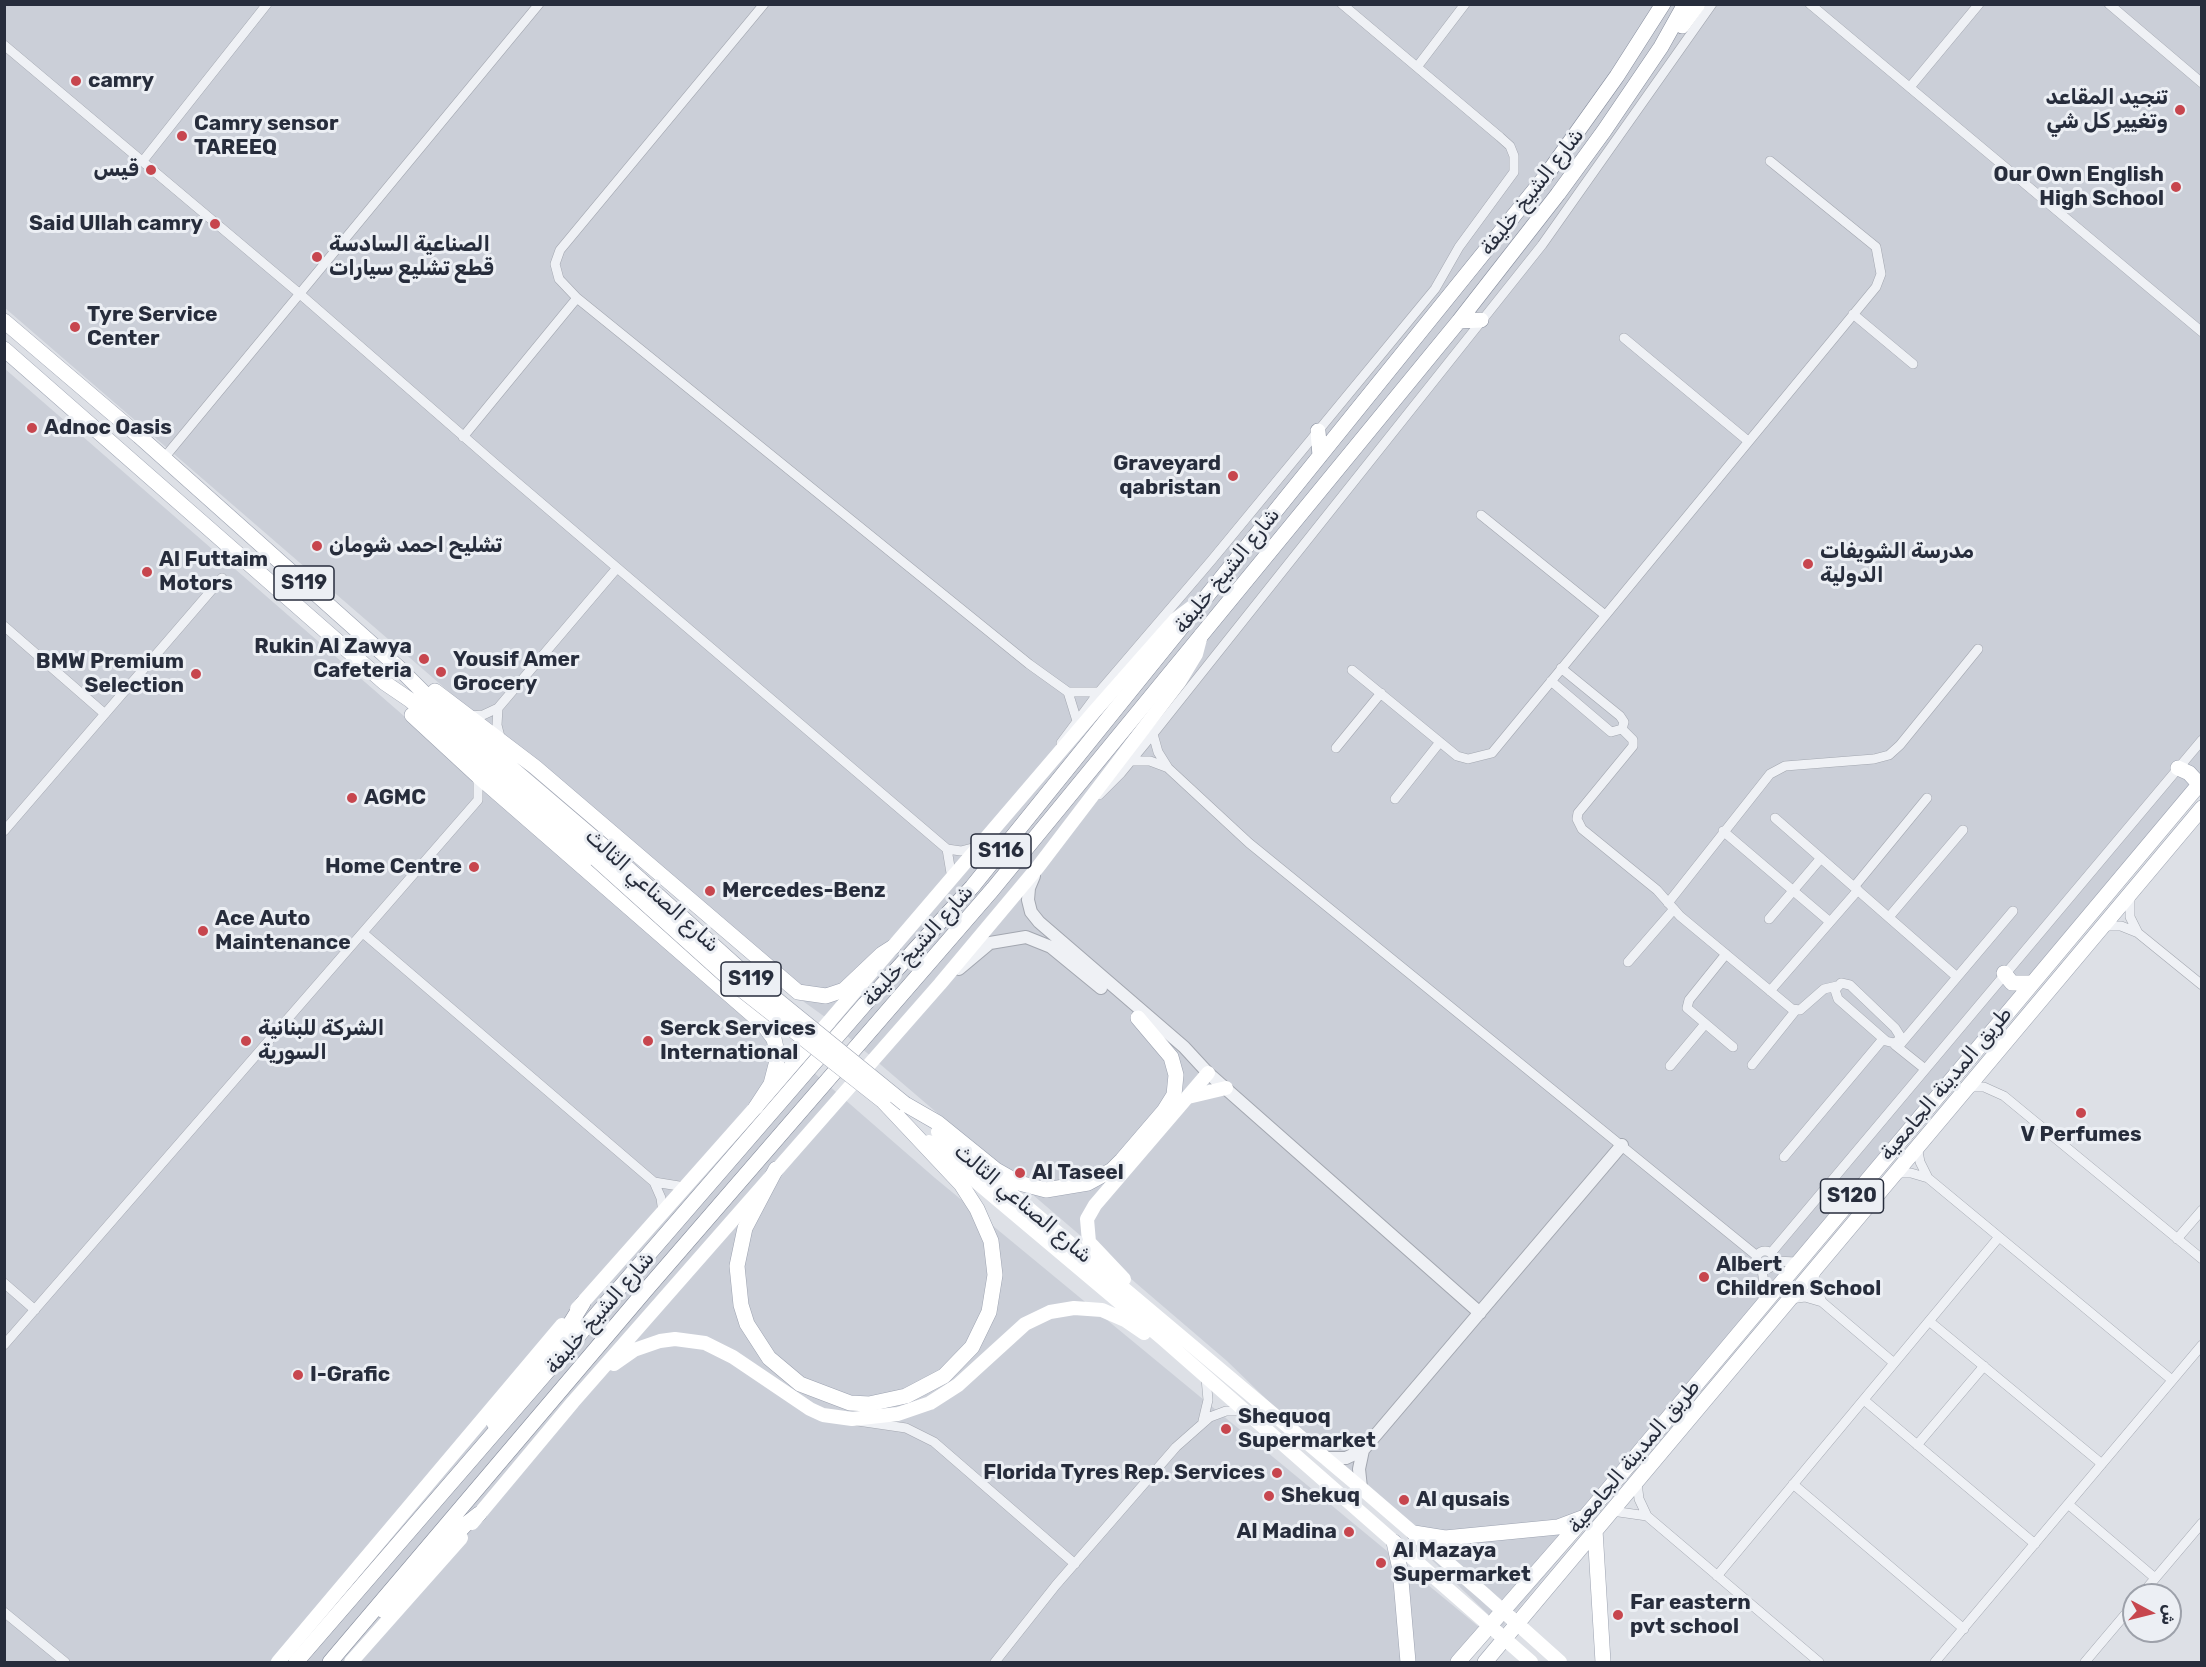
<!DOCTYPE html>
<meta charset="utf-8">
<style>
body{margin:0}
#map{position:relative;width:2206px;height:1667px;overflow:hidden;background:#dde0e6;font-family:Rubik,"Noto Naskh Arabic",sans-serif}
canvas{display:block}
.frame{position:absolute;inset:0;border:6px solid #272d3c;pointer-events:none}
.north{position:absolute;left:2122px;top:1583px;width:60px;height:60px;box-sizing:border-box;background:#eceff4;border:2px solid #9da1aa;border-radius:50%;rotate:97deg;font-size:16px;font-weight:700;line-height:24px;text-align:center;color:#272d3c}
.north::after{content:'';display:block;margin:auto;width:21px;height:27px;background:#c7464e;clip-path:polygon(50% 0,100% 100%,50% 72%,0 100%)}
</style>
<div id="map">
<canvas width="2206" height="1667"></canvas>
<div class="frame"></div>
<div class="north">ش</div>
</div>
<script>
const ctx = document.querySelector('canvas').getContext('2d');
ctx.lineJoin = 'round';
function paint(path, color) { ctx.fillStyle = color; ctx.fill(path, 'evenodd'); }
const poly = rows => new Path2D(rows.map(r => 'M' + r).join(''));
function trace(path, color, width, dash) { ctx.strokeStyle = color; ctx.lineWidth = width; ctx.lineCap = dash ? 'butt' : 'round'; ctx.setLineDash(dash || []); ctx.stroke(path); }
function drawText(font, color, halo, rows, align = 'center') {
  ctx.font = font + ' Rubik,"Noto Naskh Arabic",sans-serif'; ctx.lineWidth = 6; ctx.setLineDash([]); ctx.textBaseline = 'middle'; ctx.strokeStyle = halo; ctx.fillStyle = color; for (const [text, x, y, turn = 0] of rows) {
    ctx.save(); ctx.translate(x, y); ctx.rotate((+turn || 0) * Math.PI / 180); ctx.textAlign = isNaN(turn) ? turn : align; if (halo) ctx.strokeText(text, 0, 0); ctx.fillText(text, 0, 0); ctx.restore();
  }
}
paint(poly([
 [5,5,2201,5,2201,793,1502,1628,1227,1361,825,1017,779,984,469,709,5,308],
 [4,368,935,1178,1479,1627,1449,1662,5,1662]
]), '#cbcfd8');
const minor = poly([
 [764,4,560,250,555,264,559,279,577,298,1029,664,1068,692,1099,692],
 [1810,4,2202,332],
 [2109,4,2202,83],
 [4,45,300,294,500,468,947,849,952,879],
 [1417,67,1465,4],
 [1910,87,1979,4],
 [142,162,267,4],
 [1853,314,1913,364],
 [1624,338,1748,441],
 [463,437,577,298],
 [164,458,539,4],
 [1481,515,1605,615],
 [4,626,105,714],
 [1352,670,1457,756,1468,759,1492,753,1876,287,1881,274,1876,247,1770,161],
 [1551,681,1611,732,1622,729,1624,722,1620,716,1561,668],
 [1068,692,1077,721],
 [498,708,497,725,501,741],
 [470,716,483,715,498,708,617,568],
 [1622,729,1633,740,1633,746,1578,813,1577,819,1582,829,1657,890,1680,916,1792,1009,1800,1010,1824,989,1837,986],
 [1153,734,1158,752,1168,768,1249,843,1757,1256],
 [1061,743,1099,692,1211,561,1435,289,1459,247,1514,172,1514,156,1510,146,1500,137,1342,4],
 [1336,748,1381,693],
 [1132,761,1150,761,1166,767],
 [1099,795,1121,773,1153,734,1542,245,1712,4],
 [1395,799,1440,742],
 [1775,818,1957,977],
 [4,831,222,578],
 [1723,831,1830,922],
 [947,849,961,851,976,847],
 [1854,887,1927,798],
 [2130,897,2130,917,2138,933,2202,985],
 [1668,903,1770,774,1785,766,1874,759,1889,755,1900,745,1978,649],
 [1889,917,1963,830],
 [1769,919,1821,858],
 [2103,926,2121,926,2136,932],
 [363,933,654,1182,685,1187],
 [1726,954,1689,1000,1687,1008,1733,1047],
 [1628,962,1674,909],
 [1841,983,1850,985,1895,1028,1900,1036,1898,1041,1894,1043,1886,1041,1838,999,1835,990,1841,983],
 [1770,991,1858,890],
 [1895,1045,1925,1069],
 [1898,1047,2013,911],
 [1752,1065,1796,1010],
 [1670,1066,1705,1024],
 [1967,1087,1984,1087,2004,1096,2202,1259],
 [1917,1146,1920,1162,1928,1178],
 [1784,1157,1883,1039],
 [1896,1173,1911,1173,1928,1178,2172,1380],
 [654,1182,661,1198,663,1213],
 [2177,1239,2202,1210],
 '1756 1260a9 9 0 1 1 18 0a9 9 0 1 1-18 0Z',
 [1771,1253,2202,740],
 [1775,1261,1796,1262],
 [1762,1269,1766,1298],
 [1815,1270,1815,1285,1822,1302],
 [4,1283,35,1310],
 [1790,1299,1805,1297,1822,1302,1894,1363],
 [1929,1321,2102,1464],
 [4,1345,478,800,478,776],
 [1864,1400,2035,1544],
 [858,1421,906,1428,934,1442,1075,1564],
 [1203,1421,1208,1400,1206,1378],
 [1917,1445,1984,1366],
 [1637,1482,1639,1499,1647,1516,1819,1662],
 [1793,1484,1964,1629],
 [2068,1504,2155,1578],
 [1612,1511,1647,1516],
 [1717,1576,1999,1237],
 [2141,1595,2202,1523],
 [4,1612,65,1662],
 [995,1662,1056,1585,1176,1447,1210,1417,1226,1411,1242,1411],
 [1935,1662,2202,1345],
 [2085,1662,2134,1604]
]);
const tertiary = poly([
 [1034,876,1029,888,1028,900,1031,912,1039,922,1184,1047,1208,1073,1480,1313],
 [959,969,990,943,1026,937,1051,947,1101,988],
 [1326,1458,1346,1458,1363,1450,1622,1145],
 [1361,1488,1359,1469,1363,1450]
]);
const primary = poly([
 [4,321,139,436,399,668,427,696,603,846],
 [4,349,385,683,410,700,596,859],
 [435,691,535,767,798,992,826,996,844,990,882,954,893,947],
 [412,715,478,776,763,1024,774,1039,778,1057,771,1084,756,1107],
 [2178,768,2189,773,2199,784],
 [2004,973,2012,983,2030,983],
 [905,1104,938,1123,996,1170,1019,1183,1046,1190,1088,1183,1112,1170,1122,1160,1164,1111,1174,1095,1176,1075,1171,1057,1138,1018],
 [776,1169,745,1228,737,1266,741,1305,747,1324,769,1358,800,1384,850,1403,869,1404,906,1396,944,1376,972,1347,989,1312,995,1275,991,1241,977,1209,961,1184,883,1101],
 [1595,1530,1603,1662],
 [1414,1533,1445,1538,1558,1527,1582,1518],
 [1394,1542,1400,1569,1408,1662],
 [1458,1662,1585,1517,2202,781],
 [1485,1662,2202,808]
]);
const trunk = poly([
 [1682,26,1698,4],
 [1459,321,1481,320],
 [1318,431,1320,456],
 [494,1423,570,1324,583,1303],
 [384,1611,465,1525,479,1514],
 [296,1662,865,1004,972,887,1545,177,1617,76,1663,4],
 [330,1662,645,1291,993,889,1459,321,1558,194,1604,131,1661,47,1685,4]
]);
trace(minor, '#a3a7b0', 10);
trace(tertiary, '#a3a7b0', 14);
trace(primary, '#9da3b1', 16);
trace(trunk, '#858c9c', 16);
trace(minor, '#eff1f5', 9);
trace(tertiary, '#eff1f5', 12);
trace(poly([
 [1188,1097,1226,1088],
 [938,1132,1361,1488,1483,1593,1560,1662],
 [929,1142,1163,1339,1531,1662],
 [1124,1279,1089,1242,1087,1219,1095,1205,1208,1073],
 [577,1309,756,1107,1093,713,1176,619,1200,601],
 [614,1364,634,1350,660,1341,675,1339,705,1343,733,1357,810,1409,823,1415,852,1419,898,1414,930,1403,958,1385,1025,1324,1050,1312,1074,1308,1102,1310,1125,1320,1144,1333],
 [472,1523,573,1402,940,984,1038,867,1179,682,1196,654,1201,635],
 [278,1662,562,1325],
 [351,1662,461,1538]
]), '#fff', 14);
trace(primary, '#fff', 15);
trace(trunk, '#fff', 15);
const primaryBridge = poly([
 [603,846,744,973,905,1104],
 [596,859,737,986,883,1101]
]);
trace(primaryBridge, '#9da3b1', 16, []);
trace(primaryBridge, '#fff', 15);
for (const [x, y, r, color] of [
 [76,81,6,"#c7464e"],
 [2180,110,6,"#c7464e"],
 [182,136,6,"#c7464e"],
 [151,170,6,"#c7464e"],
 [2176,187,6,"#c7464e"],
 [215,224,6,"#c7464e"],
 [317,257,6,"#c7464e"],
 [75,327,6,"#c7464e"],
 [32,428,6,"#c7464e"],
 [1233,476,6,"#c7464e"],
 [317,546,6,"#c7464e"],
 [1808,564,6,"#c7464e"],
 [147,572,6,"#c7464e"],
 [424,659,6,"#c7464e"],
 [441,672,6,"#c7464e"],
 [196,674,6,"#c7464e"],
 [352,798,6,"#c7464e"],
 [474,867,6,"#c7464e"],
 [710,891,6,"#c7464e"],
 [203,931,6,"#c7464e"],
 [246,1041,6,"#c7464e"],
 [648,1041,6,"#c7464e"],
 [2081,1113,6,"#c7464e"],
 [1020,1173,6,"#c7464e"],
 [1704,1277,6,"#c7464e"],
 [298,1375,6,"#c7464e"],
 [1226,1429,6,"#c7464e"],
 [1277,1473,6,"#c7464e"],
 [1269,1496,6,"#c7464e"],
 [1404,1500,6,"#c7464e"],
 [1349,1532,6,"#c7464e"],
 [1381,1563,6,"#c7464e"],
 [1618,1615,6,"#c7464e"]
]) { const dot = new Path2D(); dot.arc(x, y, r, 0, 2 * Math.PI); ctx.fillStyle = color; ctx.fill(dot); trace(dot, '#eceff4', 2); }
for (const [x, y, w] of [
 [304,583,60],
 [1001,851,60],
 [751,979,60],
 [1852,1196,63]
]) { const box = new Path2D(); box.roundRect(x - w / 2, y - 17, w, 34, 4.5); ctx.fillStyle = '#eceff4'; ctx.fill(box); trace(box, '#272d3c', 1.5); }
drawText('bold 20px', '#272d3c', null, [
 ["S119",304,583],
 ["S116",1001,851],
 ["S119",751,979],
 ["S120",1852,1196]
]);
drawText('bold 21px', '#272d3c', '#eceff4', [
 ["camry",88,81],
 ["تنجيد المقاعد",2168,98,"right"],
 ["وتغيير كل شي",2168,122,"right"],
 ["Camry sensor",194,124],
 ["TAREEQ",194,148],
 ["قيس",139,170,"right"],
 ["Our Own English",2164,175,"right"],
 ["High School",2164,199,"right"],
 ["Said Ullah camry",203,224,"right"],
 ["الصناعية السادسة",329,245],
 ["قطع تشليع سيارات",329,269],
 ["Tyre Service",87,315],
 ["Center",87,339],
 ["Adnoc Oasis",44,428],
 ["Graveyard",1221,464,"right"],
 ["qabristan",1221,488,"right"],
 ["تشليح احمد شومان",329,546],
 ["مدرسة الشويفات",1820,552],
 ["الدولية",1820,576],
 ["Al Futtaim",159,560],
 ["Motors",159,584],
 ["Rukin Al Zawya",412,647,"right"],
 ["Cafeteria",412,671,"right"],
 ["Yousif Amer",453,660],
 ["Grocery",453,684],
 ["BMW Premium",184,662,"right"],
 ["Selection",184,686,"right"],
 ["AGMC",364,798],
 ["Home Centre",462,867,"right"],
 ["Mercedes-Benz",722,891],
 ["Ace Auto",215,919],
 ["Maintenance",215,943],
 ["الشركة للبنانية",258,1029],
 ["السورية",258,1053],
 ["Serck Services",660,1029],
 ["International",660,1053],
 ["V Perfumes",2081,1135,"center"],
 ["Al Taseel",1032,1173],
 ["Albert",1716,1265],
 ["Children School",1716,1289],
 ["I-Grafic",310,1375],
 ["Shequoq",1238,1417],
 ["Supermarket",1238,1441],
 ["Florida Tyres Rep. Services",1265,1473,"right"],
 ["Shekuq",1281,1496],
 ["Al qusais",1416,1500],
 ["Al Madina",1337,1532,"right"],
 ["Al Mazaya",1393,1551],
 ["Supermarket",1393,1575],
 ["Far eastern",1630,1603],
 ["pvt school",1630,1627]
], 'left');
drawText('21px', '#272d3c', '#eceff4', [
 ["شارع الشيخ خليفة",1532,192,-52],
 ["شارع الشيخ خليفة",1227,571,-51],
 ["شارع الصناعي الثالث",652,891,42],
 ["شارع الشيخ خليفة",918,946,-48],
 ["طريق المدينة الجامعية",1946,1084,-50],
 ["شارع الصناعي الثالث",1023,1204,40],
 ["شارع الشيخ خليفة",600,1313,-49],
 ["طريق المدينة الجامعية",1634,1457,-50]
]);
</script>
